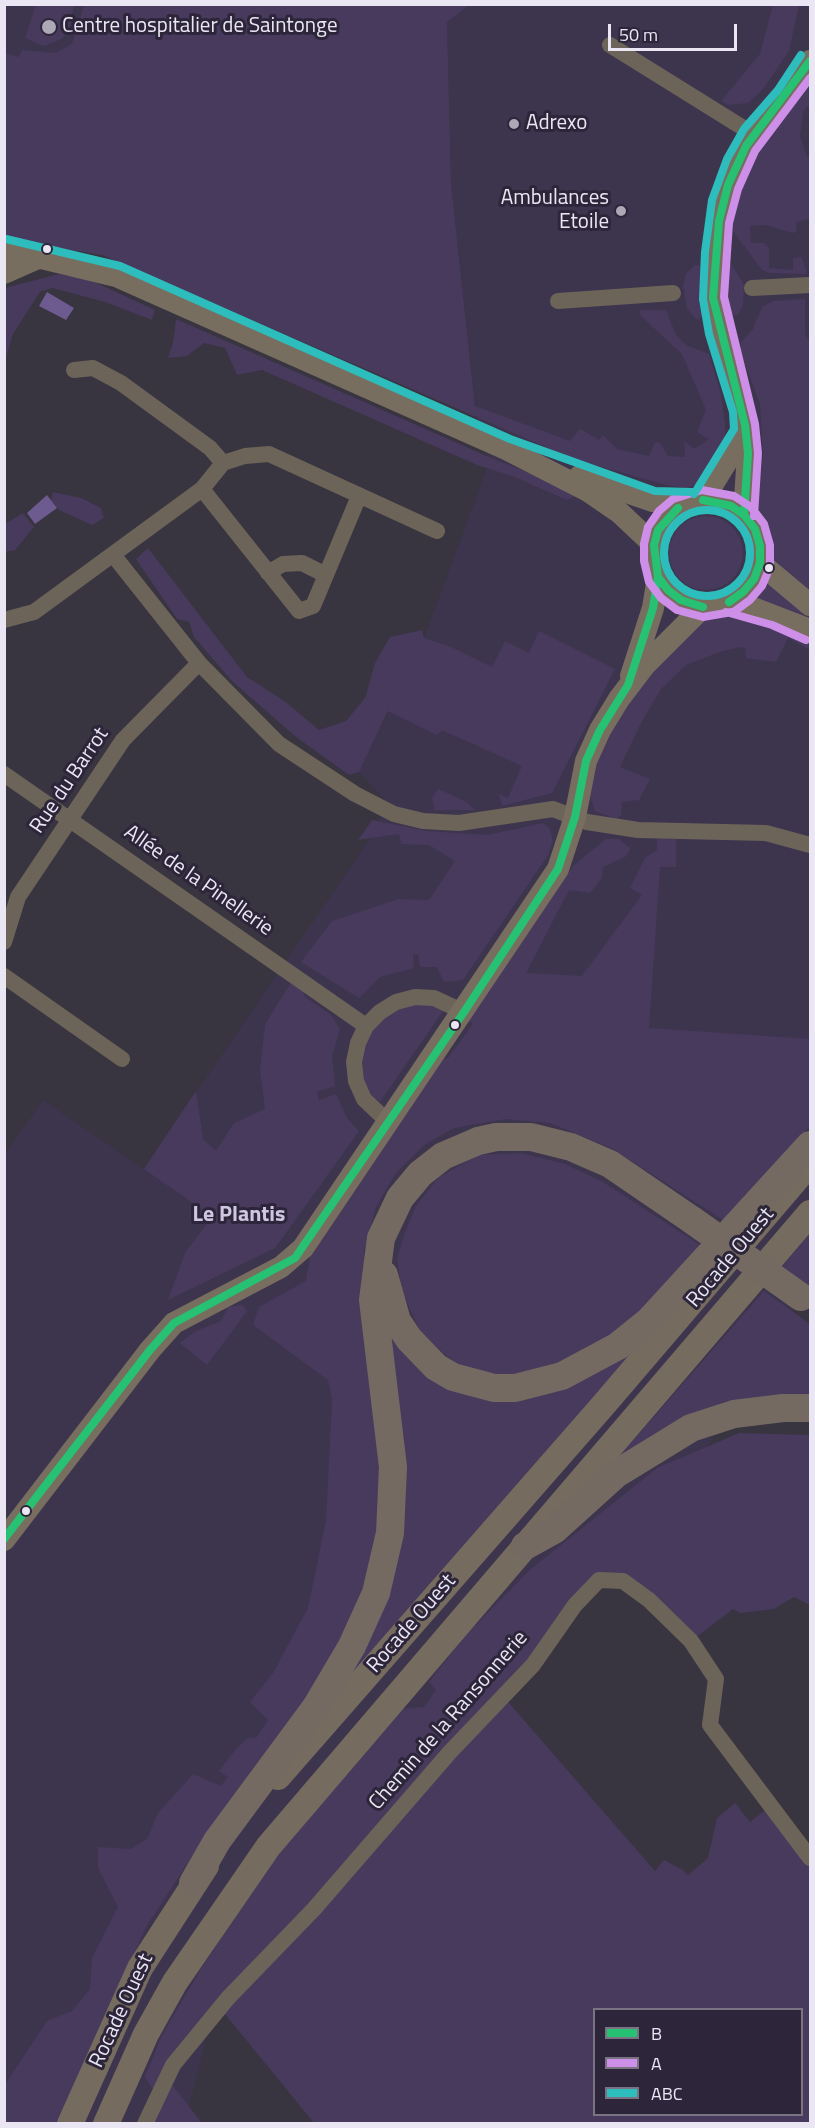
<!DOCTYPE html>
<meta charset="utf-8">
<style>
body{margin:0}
#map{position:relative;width:815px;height:2128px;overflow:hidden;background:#383440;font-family:"Titillium Web",sans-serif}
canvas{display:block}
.frame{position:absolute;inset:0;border:6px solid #eae6f4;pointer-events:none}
.legend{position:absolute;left:593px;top:2008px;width:210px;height:108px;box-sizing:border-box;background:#2d263a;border:2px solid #797384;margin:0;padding:8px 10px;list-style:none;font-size:18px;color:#eae6f4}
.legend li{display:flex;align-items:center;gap:12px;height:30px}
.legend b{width:30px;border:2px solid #797384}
.scale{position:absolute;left:608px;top:24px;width:129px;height:27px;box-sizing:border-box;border:3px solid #eae6f4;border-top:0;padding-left:8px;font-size:18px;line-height:21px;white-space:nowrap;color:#eae6f4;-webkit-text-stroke:4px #2d263a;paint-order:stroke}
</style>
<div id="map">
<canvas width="815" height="2128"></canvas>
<div class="frame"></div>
<ul class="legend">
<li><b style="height:8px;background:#26c172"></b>B</li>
<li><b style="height:8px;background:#ce8fe9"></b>A</li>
<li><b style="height:8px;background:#2dbdbd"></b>ABC</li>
</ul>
<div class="scale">50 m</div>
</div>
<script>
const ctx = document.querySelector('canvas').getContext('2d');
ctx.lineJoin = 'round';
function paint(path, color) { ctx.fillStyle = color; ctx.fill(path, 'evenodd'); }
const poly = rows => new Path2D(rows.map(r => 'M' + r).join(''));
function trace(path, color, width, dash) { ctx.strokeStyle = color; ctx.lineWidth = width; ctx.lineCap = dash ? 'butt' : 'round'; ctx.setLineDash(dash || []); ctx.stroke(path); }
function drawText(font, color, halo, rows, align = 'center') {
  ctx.font = font + ' "Titillium Web",sans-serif'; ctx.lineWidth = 6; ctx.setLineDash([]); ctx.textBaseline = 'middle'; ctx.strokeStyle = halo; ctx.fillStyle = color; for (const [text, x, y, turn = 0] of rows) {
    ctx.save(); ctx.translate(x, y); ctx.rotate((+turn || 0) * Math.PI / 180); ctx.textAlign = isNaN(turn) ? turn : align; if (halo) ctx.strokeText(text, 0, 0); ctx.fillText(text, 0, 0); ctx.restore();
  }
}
paint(poly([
 [469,4,810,5,810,1285,641,1551,613,1539,210,2023,185,2123,5,2124,5,1154,43,1100,144,1169,375,831,385,800,359,772,424,638,489,463,477,419,451,183,447,21],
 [4,5,100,5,69,60,5,60]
]), '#3d354e');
paint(poly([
 [36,5,74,5,69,30,62,39,43,46,25,38],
 [84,5,469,5,447,22,451,183,475,406,570,441,580,429,599,440,603,435,617,449,649,456,655,442,660,443,668,456,685,457,684,441,694,449,709,439,697,432,706,410,682,354,641,316,639,310,666,310,676,335,686,345,709,354,721,394,725,423,725,444,708,474,698,484,686,488,666,485,571,458,102,255,5,239,4,53,19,57,22,50,55,53,72,44],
 [773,5,799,5,789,51,763,89,748,103,728,105,721,101,760,54],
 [810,84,810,107,806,107,803,113,800,136,807,157,810,158,810,219,796,222,797,231,793,233,766,225,750,226,751,243,764,243,769,248,769,268,793,270,793,258,802,257,807,274,770,273,762,270,733,231,732,215,743,185,765,140],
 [695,265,703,266,705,271,707,313,698,320,687,309,683,285,686,274],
 [732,265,744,285,743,306,738,315,729,316,724,313,722,266],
 [59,274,90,280,155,310,152,320,105,302,52,288,40,292,13,334,5,361,5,288],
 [805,299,805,334,810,341,810,601,779,572,770,551,766,529,757,511,763,453,760,404,741,353,741,342,753,329,762,307,773,301],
 [176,319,498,461,558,484,577,496,567,500,512,476,477,465,262,370,237,375,225,348,204,343,187,356,168,358,173,343],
 [53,492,81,498,101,508,104,518,92,525,59,510,51,500],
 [23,513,34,527,15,550,5,552,5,524],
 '669 553a37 37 0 1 1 74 0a37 37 0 1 1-74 0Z',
 [148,548,247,677,286,702,319,730,346,721,365,698,375,663,390,637,422,630,424,638,451,647,492,667,505,641,529,653,539,631,615,669,552,793,502,806,499,794,508,798,522,766,442,730,437,735,388,711,359,772,349,775,296,737,232,681,194,637,189,622,177,619,136,559],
 [764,577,810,613,810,624,753,599],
 [739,613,810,638,810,650,788,638,776,662,746,658,745,648,740,647,720,652,686,665,661,689,641,723,620,767,650,779,639,800,622,802,621,815,617,819,595,811,590,797,596,756,625,705,676,639,707,616],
 [438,789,467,802,475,810,435,810,432,798],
 [372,820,426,831,488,835,543,823,550,829,553,841,548,855,463,980,444,982,437,967,420,967,418,954,413,954,414,968,380,977,359,998,301,962,332,921,399,899,429,900,455,861,429,845,401,844,399,834,358,840],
 [657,838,676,839,676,867,660,867,649,1028,810,1039,810,1126,728,1223,611,1148,550,1123,506,1119,454,1128,424,1145,395,1174,376,1207,364,1252,365,1315,383,1425,380,1558,341,1651,191,1858,146,1927,60,2123,5,2123,4,2086,47,2021,72,2011,90,1989,92,1958,118,1907,98,1868,98,1847,130,1849,147,1839,158,1813,193,1774,221,1786,228,1777,219,1771,236,1749,248,1738,256,1738,268,1720,250,1702,273,1673,308,1608,326,1520,332,1400,328,1380,253,1325,259,1307,306,1281,311,1250,441,1060,448,1058,473,1024,467,1020,573,866,606,839,619,839,631,849,625,857,603,867,602,878,590,893,569,890,526,973,582,976,642,895,630,888,645,858,657,850],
 [292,981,305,990,304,996,331,1015,340,1029,332,1056,335,1086,317,1092,319,1100,336,1094,347,1118,359,1131,275,1248,168,1300,185,1253,209,1221,210,1215,144,1169,196,1091,203,1139,216,1151,234,1123,265,1109,260,1070,265,1024],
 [430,1003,445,1008,380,1102,371,1094,363,1078,362,1055,369,1033,393,1007],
 [521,1153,565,1164,603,1182,706,1249,625,1330,533,1378,494,1377,464,1369,443,1353,419,1329,402,1291,397,1259,404,1235,416,1206,439,1177,479,1155],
 [810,1233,810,1288,782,1267],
 [764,1291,810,1324,810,1402,757,1404,590,1490],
 [242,1305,247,1311,207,1365,180,1343,196,1331,221,1321,228,1307],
 [382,1310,395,1331,495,1395,671,1311,350,1680,347,1677,377,1622],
 [739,1433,810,1435,810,1605,794,1597,774,1609,740,1613,733,1609,691,1641,649,1600,599,1580,503,1696,655,1871,664,1860,683,1870,688,1875,708,1858,717,1818,735,1803,750,1822,769,1807,810,1862,810,2123,314,2123,220,2008,167,2078,202,2123,145,2123,161,2088,152,2088,145,2077,162,2035,201,1969,258,1882,318,1804,403,1709,424,1707,436,1690,429,1682,465,1636,530,1570,657,1468],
 [594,2010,802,2010,802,2114,594,2114]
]), '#473a5d');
paint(poly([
 [47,292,74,308,66,320,39,306],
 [47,495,57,508,35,524,27,513]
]), '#6d5a8e');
trace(poly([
 [610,45,753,134],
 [752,288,810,285],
 [558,301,673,293],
 [74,370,93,368,121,383,210,448,223,463],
 [202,489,299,611,313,606,359,496],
 [114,556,199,663,279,744,355,794,394,814,423,821,459,823,553,809,587,822,638,830,766,833,810,845],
 [268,573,283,564,302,563,326,575],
 [4,620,34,612,202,489,223,463,245,456,269,454,437,531],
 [4,774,366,1026],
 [4,942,18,897,123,740,199,663],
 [4,976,122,1059],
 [388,1122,364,1099,356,1081,354,1062,358,1043,366,1026,380,1012,396,1002,415,997,434,998,464,1012],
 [145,2124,173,2065,228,1998,314,1909,450,1752,533,1665,575,1605,599,1580,623,1581,649,1600,691,1641,716,1679,710,1725,810,1858]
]), '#6c6459', 16);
trace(poly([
 [4,249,116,276,506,449,588,491,620,513,654,545],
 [4,273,38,258],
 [580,476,653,501,692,502],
 [703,500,745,432],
 [744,515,748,453,745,425,713,298,719,221,728,185,746,146,810,61],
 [760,563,810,605],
 [729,602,743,592,754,579,760,563,760,546,755,529,744,515,731,506,703,500,678,508,667,518,654,545,654,561,658,577,668,590,681,600,703,607,729,602,740,603,810,630],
 [631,676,653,608,658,577],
 [4,1540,150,1350,174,1323,281,1267,303,1248,558,869,575,817,586,761,600,730,619,699,644,666,703,607]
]), '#786e5f', 22);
trace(poly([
 [278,1777,606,1402,810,1163],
 [70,2124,140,1968,206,1866],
 [106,2124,146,2034,175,1982,268,1847,810,1213]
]), '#756b5f', 26);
trace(poly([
 [384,1275,397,1321,409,1339,436,1367,453,1377,494,1388,515,1388,562,1376,618,1346,649,1321,810,1145],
 [525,1546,554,1530,616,1474,691,1428,734,1414,783,1408,810,1408],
 [193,1883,217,1841,316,1707,352,1646,376,1593,390,1533,393,1467,373,1300,381,1238,400,1198,420,1174,443,1156,478,1141,496,1137,531,1137,571,1147,610,1164,692,1220]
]), '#746a62', 28);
trace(poly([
 [692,1220,801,1297]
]), '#746a62', 28);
trace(poly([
 [703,500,731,506,744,515,755,529,760,546,760,563,754,579,743,592,729,602],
 [678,508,658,530,654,545,658,577,668,590,681,600,703,607],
 [744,515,748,453,745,425,713,298,719,221,728,185,746,146,810,61],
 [4,1539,150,1350,174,1323,295,1258,464,1012,558,869,575,817,586,761,600,730,628,685,653,608,658,577]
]), '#26c172', 8);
trace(poly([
 [754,516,758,453,755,424,724,297,729,223,738,189,755,151,810,78],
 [726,612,772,625,806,640],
 [732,612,703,617,677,610,661,598,649,582,644,561,644,544,648,527,659,511,673,499,702,490,734,496,751,507,764,524,770,545,770,567,762,586,750,600,735,611]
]), '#ce8fe9', 8);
trace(poly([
 [6,239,120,266,510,439,655,491,692,492],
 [694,494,734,429,733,412,709,334,703,299,705,252,712,200,727,159,744,129,778,90,801,55],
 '664 553a43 43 0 1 1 86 0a43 43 0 1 1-86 0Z'
]), '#2dbdbd', 8);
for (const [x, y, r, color] of [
 [49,27,8,"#aca8b5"],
 [514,124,6,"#aca8b5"],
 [621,211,6,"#aca8b5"],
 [47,249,5,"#eae6f4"],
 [769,568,5,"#eae6f4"],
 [455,1025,5,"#eae6f4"],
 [26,1511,5,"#eae6f4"]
]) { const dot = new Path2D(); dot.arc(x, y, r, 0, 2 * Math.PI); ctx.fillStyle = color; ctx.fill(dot); trace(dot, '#2d263a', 2); }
drawText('21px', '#eae6f4', '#2d263a', [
 ["Centre hospitalier de Saintonge",62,27],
 ["Adrexo",526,124],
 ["Ambulances",609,199,"right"],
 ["Etoile",609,223,"right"]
], 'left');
drawText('21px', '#eae6f4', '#2d263a', [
 ["Rue du Barrot",70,781,-56],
 ["Allée de la Pinellerie",198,881,35],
 ["Rocade Ouest",731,1258,-50],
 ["Rocade Ouest",412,1624,-49],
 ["Chemin de la Ransonnerie",449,1721,-49],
 ["Rocade Ouest",122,2011,-65]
]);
drawText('bold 22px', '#cfc7e2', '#2d263a', [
 ["Le Plantis",239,1216]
]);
</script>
